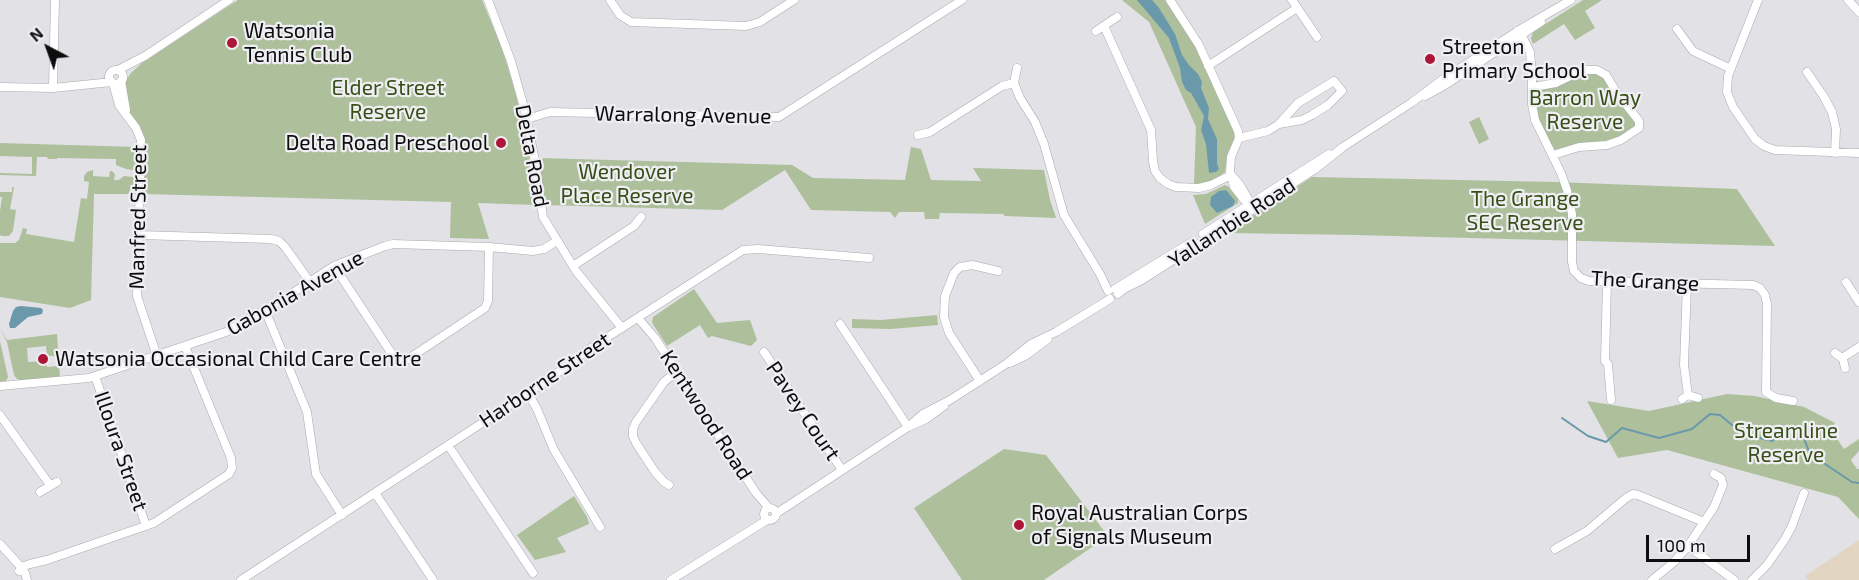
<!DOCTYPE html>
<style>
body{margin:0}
#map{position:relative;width:1859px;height:580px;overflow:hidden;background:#e1e1e6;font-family:"Exo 2",sans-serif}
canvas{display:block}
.north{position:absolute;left:18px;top:18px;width:60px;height:60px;-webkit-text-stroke:4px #efeef3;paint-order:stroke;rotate:319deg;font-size:16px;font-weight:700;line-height:24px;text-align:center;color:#0d0d0e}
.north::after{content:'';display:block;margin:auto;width:21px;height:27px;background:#0d0d0e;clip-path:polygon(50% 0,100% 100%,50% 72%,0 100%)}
.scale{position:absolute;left:1646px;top:535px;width:104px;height:27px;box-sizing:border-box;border:3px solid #0d0d0e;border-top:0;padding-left:8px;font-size:18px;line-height:21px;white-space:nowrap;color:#0d0d0e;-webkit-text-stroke:4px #efeef3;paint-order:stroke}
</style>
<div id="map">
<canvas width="1859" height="580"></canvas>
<div class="north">N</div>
<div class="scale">100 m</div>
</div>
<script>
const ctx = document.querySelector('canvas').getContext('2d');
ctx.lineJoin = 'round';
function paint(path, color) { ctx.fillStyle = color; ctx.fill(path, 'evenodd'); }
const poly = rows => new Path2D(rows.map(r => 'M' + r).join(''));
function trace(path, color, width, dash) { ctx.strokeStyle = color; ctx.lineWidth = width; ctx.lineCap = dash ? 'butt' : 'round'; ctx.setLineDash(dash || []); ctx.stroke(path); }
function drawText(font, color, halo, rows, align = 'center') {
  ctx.font = font + ' "Exo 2",sans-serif'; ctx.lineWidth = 4.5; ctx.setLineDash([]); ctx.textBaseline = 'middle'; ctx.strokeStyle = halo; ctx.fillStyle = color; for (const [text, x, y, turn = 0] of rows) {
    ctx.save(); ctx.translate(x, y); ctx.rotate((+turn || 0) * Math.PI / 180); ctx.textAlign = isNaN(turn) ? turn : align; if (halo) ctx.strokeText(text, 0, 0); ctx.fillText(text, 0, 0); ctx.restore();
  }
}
paint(poly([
 [1859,540,1859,580,1808,580,1805,576]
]), '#e2d6c2');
paint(poly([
 [238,0,482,0,502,48,516,95,527,140,536,205,478,203,489,239,450,238,451,202,143,194,137,123,128,111,125,82,131,73,143,62],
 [1122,0,1166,0,1196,46,1235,133,1235,141,1228,152,1225,172,1209,183,1194,185,1196,127,1149,22],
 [1583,0,1602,0,1585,11,1595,28,1575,40,1564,24,1533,44,1531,39,1533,32],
 [1584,72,1596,73,1603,76,1635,117,1637,125,1618,139,1555,150,1541,128,1536,109,1536,95,1539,91,1567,82],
 [1479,117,1489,139,1479,144,1469,122],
 [0,143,138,147,138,168,133,170,126,169,116,165,116,159,57,158,57,159,48,159,47,157,37,157,36,176,0,175,0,173,32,174,32,157,0,156],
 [911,147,921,149,931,180,981,181,973,168,1044,170,1050,200,1056,218,1005,216,1003,214,940,213,939,219,925,219,924,212,899,212,895,218,890,212,811,210,785,170,722,210,545,205,539,158,792,165,813,178,905,180],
 [93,170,93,176,109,177,110,171,112,171,115,174,114,180,119,180,124,176,133,177,137,180,136,194,94,194,91,300,70,308,0,297,0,243,15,243,19,240,23,228,27,229,26,234,74,242,81,198,87,199,89,182,84,181,84,176,87,172],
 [1312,177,1556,182,1737,189,1775,246,1356,235,1226,233],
 [1225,185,1231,188,1238,199,1238,203,1205,224,1193,195,1206,194],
 [12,187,14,187,10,209,16,210,13,231,9,236,2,236,0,235,0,211,2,197,0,197,0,192,12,192],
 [694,289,717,323,750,320,757,340,751,346,712,336,708,338,700,325,667,346,654,326,652,322,653,317],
 [937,315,938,325,891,329,852,328,852,319,881,320],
 [0,328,7,340,57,334,60,378,22,381,17,379,14,375,7,342],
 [46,346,47,356,57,356,58,366,47,367,46,361,28,362,27,348],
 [0,341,8,377,6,381,0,383],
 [1727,394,1755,396,1804,407,1835,423,1831,430,1844,449,1859,439,1859,451,1851,460,1857,469,1859,469,1859,519,1838,497,1667,450,1618,458,1587,401,1649,411],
 [1004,449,1046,455,1108,536,1044,580,962,580,914,508],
 [574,496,587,517,589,524,557,538,566,552,535,560,517,535]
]), '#adc09b');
paint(poly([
 [1137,0,1152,0,1159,8,1175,34,1182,55,1189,65,1198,74,1202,82,1201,88,1209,108,1208,119,1217,139,1217,164,1219,169,1216,172,1209,173,1206,144,1201,130,1204,116,1191,93,1186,90,1182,82,1180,68,1169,38],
 [1226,190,1235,201,1233,206,1217,213,1210,205,1211,197,1219,191],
 [21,306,41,308,43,310,42,314,28,317,15,328,10,328,9,324,13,311,16,307]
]), '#6a99ab');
trace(poly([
 [1562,418,1588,436,1606,442,1622,428,1659,438,1692,429,1710,414,1720,415,1743,434,1772,441,1795,426,1800,428,1810,454,1852,482,1859,483]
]), '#6a99ab', 2);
const minor = poly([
 [488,0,511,61,525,111,534,156,543,217,576,271,622,328],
 [610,0,620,15,631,22,746,26,760,22,794,0],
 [1170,0,1199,45,1238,131,1239,138,1231,157,1230,171,1234,187,1250,207],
 [1292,0,1317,37],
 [1758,0,1728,76,1727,92,1733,107,1755,139,1764,146,1775,150,1859,153],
 [1848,0,1859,12],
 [1104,26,1151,130,1153,161,1155,171,1160,178,1168,184,1176,187,1199,188,1211,185,1231,175],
 [1677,29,1693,51,1731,69],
 [1096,31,1117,17],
 [1517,31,1523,38,1530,52,1532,76,1532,104,1535,120,1561,173,1567,190,1572,214,1572,262,1574,271,1581,278,1589,281,1753,285,1760,288,1765,295,1767,304,1766,392,1776,398,1793,401],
 [1208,66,1297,8],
 [118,70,145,56,229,0],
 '109 77a7 7 0 1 1 14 0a7 7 0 1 1-14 0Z',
 [1807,72,1824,97,1832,112,1836,129,1835,153],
 [121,81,126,110],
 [113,83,119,105,136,128,141,140,137,296,157,356],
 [1014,83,1017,68],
 [0,87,53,88,112,82],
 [1533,87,1556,83,1583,70,1597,70,1606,75,1617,93,1639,121,1639,128,1621,140,1607,145,1579,147,1553,155],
 [53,88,55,0],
 [1425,96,1445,85,1541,22],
 [527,119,550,112,779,117,962,0],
 [918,135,930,132,1002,86,1014,83,1020,98,1035,122,1044,144,1064,215,1100,274,1108,291],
 [1239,138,1268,131,1279,124,1298,103,1334,81,1342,91,1328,105,1312,115,1302,120,1279,124],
 [1232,176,1240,185,1252,206],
 [1203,234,1329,154],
 [139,235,271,239,279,241,285,247,310,282],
 [334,266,392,354,397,359,405,361,485,308,488,301,489,247],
 [573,266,634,226,641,217],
 [1607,282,1605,361,1608,364,1611,400],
 [1846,282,1859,302],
 [1687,284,1684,365,1688,395],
 [1115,289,1190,243],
 [1118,294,1124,289,1142,280,1314,170,1343,147,1411,103,1446,77,1521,29,1571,0],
 [265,310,307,412,316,474,342,515],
 [638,318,655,338,756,493,769,508],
 [840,324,908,427],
 [764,352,842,470],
 [1835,353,1843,359,1845,368],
 [1842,358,1859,347],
 [1010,363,1025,356,1048,339],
 [95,376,146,526],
 [980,381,949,333,944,317,945,296,954,273,960,267,972,265,998,271],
 [0,386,89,378,226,332,285,298,334,266,385,246,393,244,489,247,533,251,544,249,557,241],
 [528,393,537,409,554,450,600,527],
 [1682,399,1688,395,1698,398],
 [0,415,50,485],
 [908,427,923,414,950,400,1006,364,1031,344,1056,332,1110,299],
 [448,445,533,573],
 [669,485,664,482,655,472,636,443,633,436,633,429,636,422,664,382,677,371],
 [40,492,57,482],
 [375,493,433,580],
 '764 514a6 6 0 1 1 12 0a6 6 0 1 1-12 0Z',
 [777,513,908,427,926,419,944,406],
 [0,544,21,567,25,573,27,580],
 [1688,546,1734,580],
 [1555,549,1587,531,1626,498,1633,494,1638,495,1704,522],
 [19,571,24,566,30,564,47,560,154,523,229,474,232,468,231,458,185,346],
 [241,580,548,380,589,349,743,250,758,249,869,258],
 [671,580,767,520],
 [1652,580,1674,562,1688,546,1714,507,1723,485,1721,478,1714,474],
 [1752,580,1767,565,1785,539,1792,526,1804,493]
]);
trace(minor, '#aaaaae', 9);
trace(minor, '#fff', 8);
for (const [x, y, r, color] of [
 [232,43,6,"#ac1737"],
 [1430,59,6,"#ac1737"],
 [501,143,6,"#ac1737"],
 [43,359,6,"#ac1737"],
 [1019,525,6,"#ac1737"]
]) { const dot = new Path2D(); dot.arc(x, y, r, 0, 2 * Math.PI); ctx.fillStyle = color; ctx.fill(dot); trace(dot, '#efeef3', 2); }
drawText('21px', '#0d0d0e', '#efeef3', [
 ["Watsonia",244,31],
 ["Tennis Club",244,55],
 ["Streeton",1442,47],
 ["Primary School",1442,71],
 ["Delta Road Preschool",489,143,"right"],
 ["Watsonia Occasional Child Care Centre",55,359],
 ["Royal Australian Corps",1031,513],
 ["of Signals Museum",1031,537]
], 'left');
drawText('21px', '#374f17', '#efeef3', [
 ["Elder Street",388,88],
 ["Reserve",388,112],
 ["Barron Way",1585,98],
 ["Reserve",1585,122],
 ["Wendover",627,172],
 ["Place Reserve",627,196],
 ["The Grange",1525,199],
 ["SEC Reserve",1525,223],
 ["Streamline",1786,431],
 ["Reserve",1786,455]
]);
drawText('21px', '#0d0d0e', '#efeef3', [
 ["Warralong Avenue",683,115,1],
 ["Delta Road",532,156,79],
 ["Manfred Street",138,217,-89],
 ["Yallambie Road",1232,223,-33],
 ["The Grange",1645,281,3],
 ["Gabonia Avenue",295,293,-29],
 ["Harborne Street",545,380,-34],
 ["Pavey Court",803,411,56],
 ["Kentwood Road",706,415,57],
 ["Illoura Street",121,451,71]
]);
</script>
